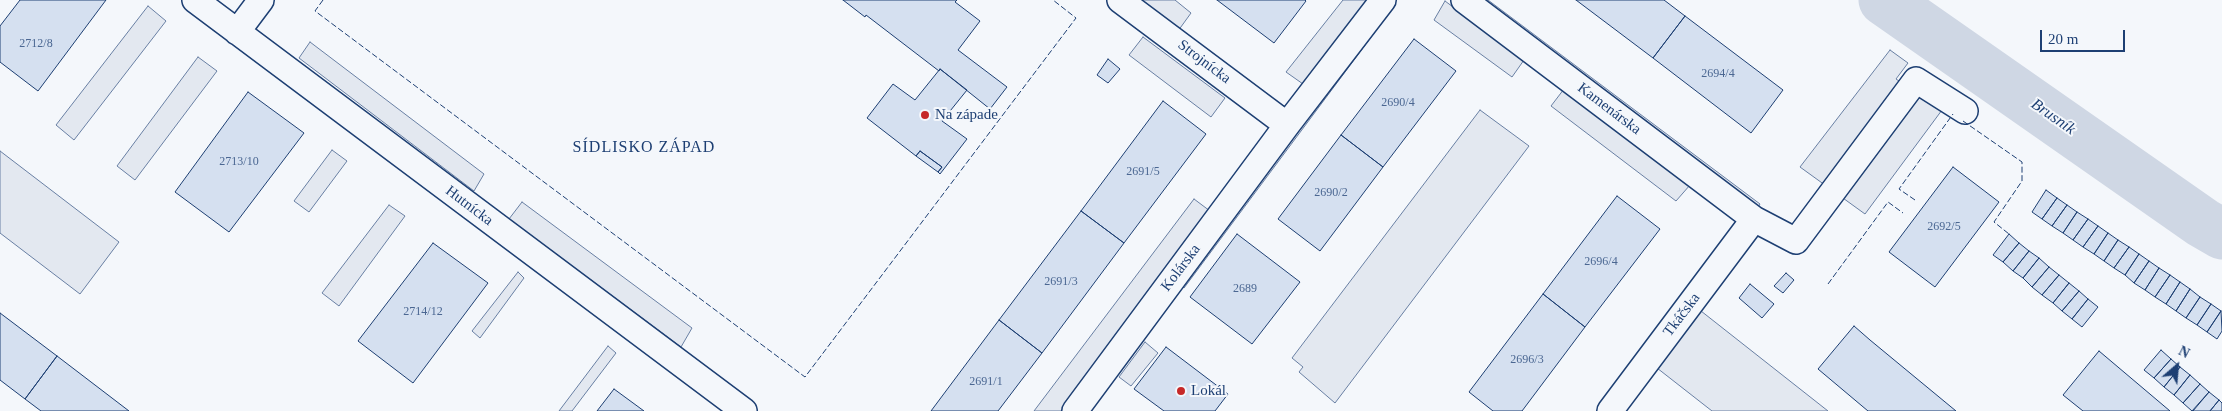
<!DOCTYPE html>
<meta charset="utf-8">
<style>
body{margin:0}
#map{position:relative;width:2222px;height:411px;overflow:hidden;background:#f4f7fb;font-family:Georgia,serif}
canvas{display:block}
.north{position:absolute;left:2152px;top:341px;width:50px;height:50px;-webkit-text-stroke:4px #f4f7fb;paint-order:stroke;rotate:27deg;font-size:14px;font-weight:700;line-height:20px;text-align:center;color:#1d3f73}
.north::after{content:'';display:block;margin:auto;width:18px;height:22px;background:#1d3f73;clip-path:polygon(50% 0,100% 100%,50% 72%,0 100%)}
.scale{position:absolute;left:2040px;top:30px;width:85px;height:22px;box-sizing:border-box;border:2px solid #1d3f73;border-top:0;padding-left:6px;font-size:15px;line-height:18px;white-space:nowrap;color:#1d3f73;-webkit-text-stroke:4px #f4f7fb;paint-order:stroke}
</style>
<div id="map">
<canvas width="2222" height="411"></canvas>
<div class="north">N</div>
<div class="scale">20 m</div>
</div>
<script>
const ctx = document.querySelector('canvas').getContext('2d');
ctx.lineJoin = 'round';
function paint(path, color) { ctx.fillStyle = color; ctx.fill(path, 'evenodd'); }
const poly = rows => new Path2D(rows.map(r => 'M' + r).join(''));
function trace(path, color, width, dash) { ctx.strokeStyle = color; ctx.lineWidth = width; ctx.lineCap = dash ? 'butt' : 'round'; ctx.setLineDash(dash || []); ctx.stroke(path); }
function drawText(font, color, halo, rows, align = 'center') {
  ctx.font = font + ' Georgia,serif'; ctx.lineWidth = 4; ctx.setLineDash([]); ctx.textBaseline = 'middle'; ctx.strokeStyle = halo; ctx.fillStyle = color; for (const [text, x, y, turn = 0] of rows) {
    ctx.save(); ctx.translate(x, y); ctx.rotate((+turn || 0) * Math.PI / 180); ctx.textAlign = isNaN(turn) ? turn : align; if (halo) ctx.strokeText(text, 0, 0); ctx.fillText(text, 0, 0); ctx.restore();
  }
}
const parking = poly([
 [1137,0,1175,0,1191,13,1178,31,1137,0],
 [1343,0,1368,0,1303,84,1286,72,1343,0],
 [1471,0,1488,0,1760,204,1755,212,1471,0],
 [1445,1,1524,60,1512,77,1434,20,1445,1],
 [1386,4,1392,9,1184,288,1177,280,1386,4],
 [148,6,166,21,74,140,56,125,148,6],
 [1143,37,1225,98,1211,117,1129,55,1143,37],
 [310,42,484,174,474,191,299,58,310,42],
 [1890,50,1908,63,1896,79,1942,110,1865,214,1800,167,1890,50],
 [198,57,217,71,135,180,117,166,198,57],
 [1564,89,1690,185,1676,201,1551,106,1564,89],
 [1480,110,1529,146,1335,403,1299,372,1303,367,1292,358,1480,110],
 [332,150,347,161,309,212,294,201,332,150],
 [0,151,119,242,80,294,0,233,0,151],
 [1194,199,1210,211,1061,411,1034,411,1194,199],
 [522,202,692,328,681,347,509,219,522,202],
 [389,205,405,216,339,306,322,293,389,205],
 [518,272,524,278,480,338,472,331,518,272],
 [1701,311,1828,411,1712,411,1657,368,1701,311],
 [1145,342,1158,353,1131,386,1119,377,1145,342],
 [608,346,616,353,572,411,559,411,608,346]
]);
paint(parking, '#e3e8f0');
trace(parking, '#687fa3', 1);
trace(poly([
 [1884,0,2203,223,2222,234]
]), '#cfd7e4', 51);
const building = poly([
 [20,0,106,0,38,91,0,62,0,26,20,0],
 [843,0,957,0,955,2,980,21,958,50,1007,87,990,109,940,69,939,71,866,15,865,17,843,0],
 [1217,0,1305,0,1306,1,1274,43,1217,0],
 [1576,0,1664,0,1685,16,1653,58,1576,0],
 [1685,16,1783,90,1751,133,1653,58,1685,16],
 [1414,39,1456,71,1383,167,1341,135,1414,39],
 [1108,59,1120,69,1108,83,1097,75,1108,59],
 [940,69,967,90,942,121,967,139,940,174,938,172,942,167,920,151,916,156,867,118,893,84,915,100,940,69],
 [248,92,304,133,229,232,175,192,248,92],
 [1163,101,1206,134,1124,243,1081,211,1163,101],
 [1341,135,1383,167,1320,251,1278,219,1341,135],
 [920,151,942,167,938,172,916,156,920,151],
 [1953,167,1999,202,1935,287,1889,252,1953,167],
 [2046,190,2057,198,2042,219,2032,212,2046,190],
 [1617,196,1660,229,1585,327,1543,294,1617,196],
 [2057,198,2067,205,2052,226,2042,219,2057,198],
 [2067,205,2077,212,2063,233,2052,226,2067,205],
 [1081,211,1124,243,1042,353,999,320,1081,211],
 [2077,212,2088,219,2073,240,2063,233,2077,212],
 [2088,219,2098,226,2083,247,2073,240,2088,219],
 [2098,226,2108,233,2094,254,2083,247,2098,226],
 [2108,233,2118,240,2104,261,2094,254,2108,233],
 [1237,234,1300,282,1252,344,1190,297,1237,234],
 [2009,234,2019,243,2003,262,1993,255,2009,234],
 [2118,240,2129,247,2114,268,2104,261,2118,240],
 [433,243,488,283,413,383,358,341,433,243],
 [2019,243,2029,251,2013,271,2003,262,2019,243],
 [2129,247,2139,254,2125,275,2114,268,2129,247],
 [2029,251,2039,258,2023,278,2013,271,2029,251],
 [2139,254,2149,261,2134,283,2125,275,2139,254],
 [2039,258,2049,267,2032,287,2023,278,2039,258],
 [2149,261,2159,268,2145,290,2134,283,2149,261],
 [2049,267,2059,275,2042,295,2032,287,2049,267],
 [2159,268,2170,275,2155,297,2145,290,2159,268],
 [1786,273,1794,280,1783,293,1774,286,1786,273],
 [2059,275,2069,283,2053,303,2042,295,2059,275],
 [2170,275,2180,282,2166,304,2155,297,2170,275],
 [2180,282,2190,289,2176,311,2166,304,2180,282],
 [2069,283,2079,291,2062,311,2053,303,2069,283],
 [1750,284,1774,304,1762,318,1739,298,1750,284],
 [2190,289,2200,297,2186,318,2176,311,2190,289],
 [2079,291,2088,299,2072,319,2062,311,2079,291],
 [1543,294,1585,327,1522,411,1493,411,1469,392,1543,294],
 [2200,297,2211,304,2197,325,2186,318,2200,297],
 [2088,299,2098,307,2082,327,2072,319,2088,299],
 [2211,304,2221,311,2207,332,2197,325,2211,304],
 [2221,311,2222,331,2217,339,2207,332,2221,311],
 [0,313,57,356,25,399,0,380,0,313],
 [999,320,1042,353,998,411,931,411,999,320],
 [1854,326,1870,340,1956,411,1868,411,1818,369,1854,326],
 [1166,347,1228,394,1215,411,1164,411,1134,389,1166,347],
 [2161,350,2171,359,2154,378,2144,370,2161,350],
 [2099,351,2170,411,2083,411,2063,395,2099,351],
 [57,356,129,411,41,411,25,399,57,356],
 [2171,359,2180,367,2164,387,2154,378,2171,359],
 [2180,367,2190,375,2174,395,2164,387,2180,367],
 [2190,375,2200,384,2183,403,2174,395,2190,375],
 [2200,384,2209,392,2192,411,2183,403,2200,384],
 [614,389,644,411,597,411,614,389],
 [2209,392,2219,400,2210,411,2193,411,2209,392],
 [2219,400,2222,403,2222,411,2210,411,2219,400]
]);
paint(building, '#d5e0f0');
trace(building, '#1d3f73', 1);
const street = poly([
 [195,0,744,411],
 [1120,0,1287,125],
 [1464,0,1754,219,1796,241,1916,80,1965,111],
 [237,32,261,0],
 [1075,411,1287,125,1383,0],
 [1610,411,1754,219]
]);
trace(street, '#1d3f73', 28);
trace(street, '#f4f7fb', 25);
trace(poly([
 [323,0,315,11,805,377,1076,18,1053,0],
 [1963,121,2022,162,2022,181,1994,222,2009,234],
 [1915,200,1899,189,1953,114],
 [1828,284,1888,202,1903,213]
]), '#1d3f73', 1, [6, 2.5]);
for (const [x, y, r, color] of [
 [925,115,5,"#c62828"],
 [1181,391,5,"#c62828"]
]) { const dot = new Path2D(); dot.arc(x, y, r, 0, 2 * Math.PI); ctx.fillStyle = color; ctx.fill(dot); trace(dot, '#f4f7fb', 2); }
drawText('12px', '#4b6792', null, [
 ["2712/8",36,44],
 ["2694/4",1718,74],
 ["2690/4",1398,103],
 ["2713/10",239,162],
 ["2691/5",1143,172],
 ["2690/2",1331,193],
 ["2692/5",1944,227],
 ["2696/4",1601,262],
 ["2691/3",1061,282],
 ["2689",1245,289],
 ["2714/12",423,312],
 ["2696/3",1527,360],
 ["2691/1",986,382]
]);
drawText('15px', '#1d3f73', '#f4f7fb', [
 ["Strojnícka",1204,62,37],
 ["Kamenárska",1609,109,37],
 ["Hutnícka",469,206,37],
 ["Kolárska",1181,268,-53],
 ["Tkáčska",1682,315,-53]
]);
drawText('15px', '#1d3f73', '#f4f7fb', [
 ["Na západe",935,115],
 ["Lokál",1191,391]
], 'left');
drawText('italic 16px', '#1d3f73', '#f4f7fb', [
 ["Brusník",2053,117,35]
]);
ctx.letterSpacing = '1px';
drawText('16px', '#1d3f73', '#f4f7fb', [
 ["SÍDLISKO ZÁPAD",644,148]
]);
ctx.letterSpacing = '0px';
</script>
